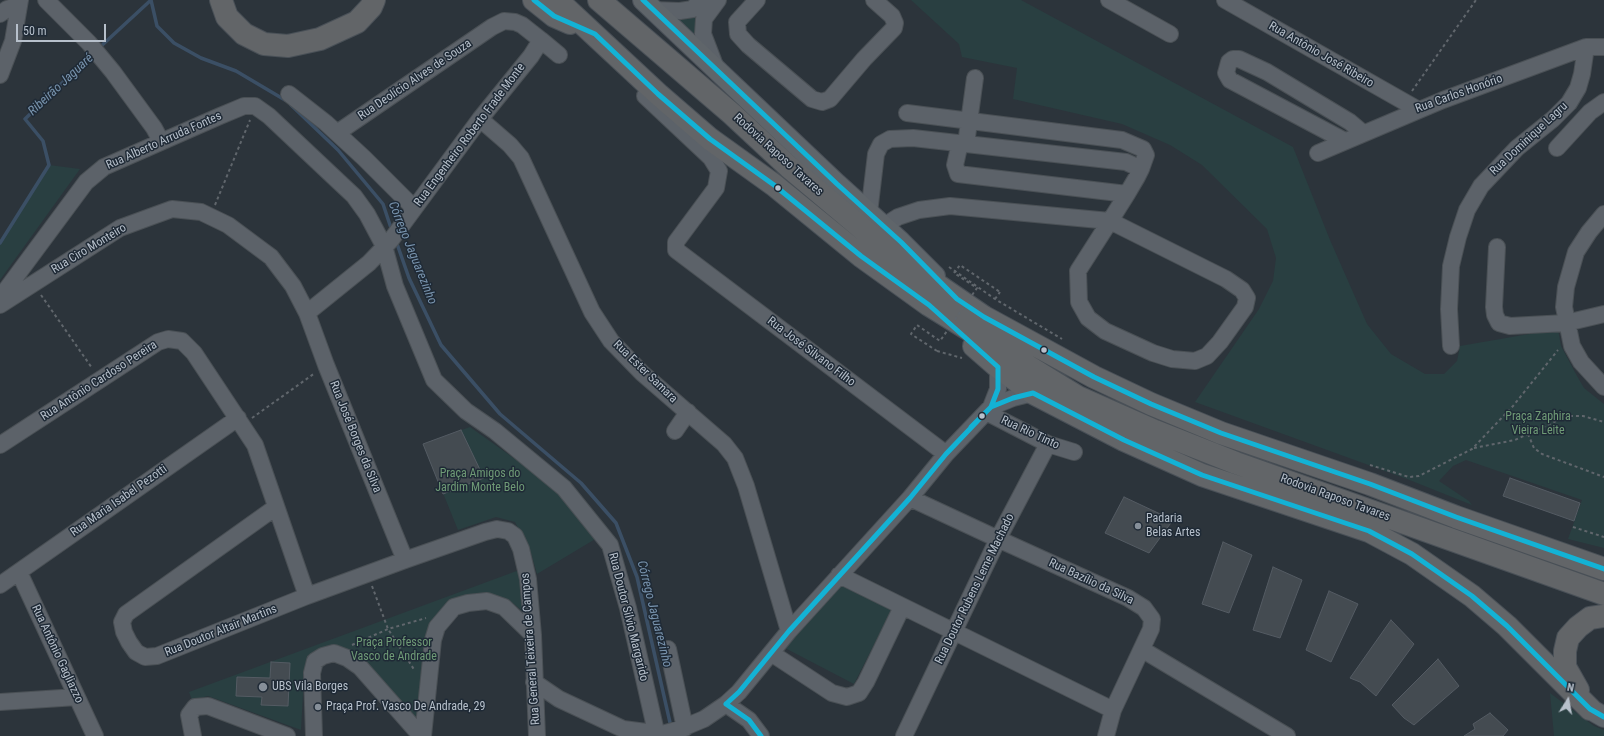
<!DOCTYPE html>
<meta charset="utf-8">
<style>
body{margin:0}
#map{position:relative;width:1604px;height:736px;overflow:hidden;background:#2c343b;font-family:"Roboto Condensed",sans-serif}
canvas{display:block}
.north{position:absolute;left:1548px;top:680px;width:40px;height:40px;-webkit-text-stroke:3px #1f2a36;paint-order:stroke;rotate:11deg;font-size:11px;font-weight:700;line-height:16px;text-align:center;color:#b7c0cb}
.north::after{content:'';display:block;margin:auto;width:14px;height:18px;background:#b7c0cb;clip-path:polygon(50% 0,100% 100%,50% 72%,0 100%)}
.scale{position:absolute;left:16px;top:24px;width:90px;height:18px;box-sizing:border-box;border:2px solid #b7c0cb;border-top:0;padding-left:5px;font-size:12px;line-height:14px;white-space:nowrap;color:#b7c0cb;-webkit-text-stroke:3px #1f2a36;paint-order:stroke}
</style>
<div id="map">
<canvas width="1604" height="736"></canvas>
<div class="north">N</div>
<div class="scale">50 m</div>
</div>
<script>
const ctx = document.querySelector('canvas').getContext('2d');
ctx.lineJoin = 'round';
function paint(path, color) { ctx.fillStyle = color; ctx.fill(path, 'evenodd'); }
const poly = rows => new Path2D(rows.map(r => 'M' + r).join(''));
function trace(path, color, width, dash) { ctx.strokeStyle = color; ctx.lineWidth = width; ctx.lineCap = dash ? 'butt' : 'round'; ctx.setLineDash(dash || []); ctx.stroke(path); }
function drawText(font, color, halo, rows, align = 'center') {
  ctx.font = font + ' "Roboto Condensed",sans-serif'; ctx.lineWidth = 3; ctx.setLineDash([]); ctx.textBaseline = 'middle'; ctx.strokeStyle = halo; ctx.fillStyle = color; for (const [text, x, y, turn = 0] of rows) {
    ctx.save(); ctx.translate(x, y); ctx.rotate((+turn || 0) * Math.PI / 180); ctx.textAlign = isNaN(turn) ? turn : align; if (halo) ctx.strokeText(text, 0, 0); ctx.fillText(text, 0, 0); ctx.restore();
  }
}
paint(poly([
 [707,0,710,0,698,17,695,28,699,42,671,16],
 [911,0,1021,0,1293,147,1330,240,1367,324,1391,354,1425,374,1444,374,1457,361,1460,346,1558,329,1561,346,1577,376,1584,388,1604,404,1604,548,1568,539,1582,500,1466,460,1453,466,1439,481,1469,501,1472,505,1407,479,1195,402,1259,309,1273,281,1276,258,1267,229,1202,165,1170,145,1122,124,1013,99,1017,68,962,57,959,44],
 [49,165,80,169,0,280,0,243],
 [470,427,553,486,597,538,537,574,531,553,515,522,496,517,458,530,423,444],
 [522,569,528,622,520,609,509,600,491,594,476,593,446,606,418,726,365,666,309,657,304,675,301,730,208,696,192,700,189,692],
 [839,581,893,607,854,684,783,647],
 [1550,693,1594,726,1604,730,1604,736,1554,736]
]), '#293f41');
trace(poly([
 [99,48,151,0,157,26,174,43,201,58,236,71,285,100],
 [291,105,338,150,383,204,392,231],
 [396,241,409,278,441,345,500,414,581,483,616,523,637,577,671,727],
 [0,243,49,165,43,141,25,119,93,53]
]), '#3b4f65', 3.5);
const building = poly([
 [461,430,484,478,443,494,423,444,461,430],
 [1510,478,1580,503,1574,521,1503,496,1510,478],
 [1124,497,1173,520,1149,553,1105,533,1124,497],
 [1223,542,1252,555,1229,613,1202,604,1223,542],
 [1273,567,1302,580,1280,638,1253,630,1273,567],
 [1329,591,1358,604,1331,662,1306,650,1329,591],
 [1391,620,1414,644,1376,696,1360,682,1350,678,1391,620],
 [1438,659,1459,686,1414,725,1404,718,1392,705,1438,659],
 [271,662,290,663,288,706,261,705,262,697,236,696,237,677,270,678,271,662],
 [1490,713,1508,730,1503,736,1464,736,1475,729,1473,724,1490,713]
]);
paint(building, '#444b51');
trace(building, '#545b63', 1);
const minor = poly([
 [46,0,89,43,113,72,154,128,161,141],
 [757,0,737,22,738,34,748,45,812,99,822,102,830,99,864,59,894,28,895,23,892,16,874,0],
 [1109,0,1170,34],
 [1225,0,1417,109],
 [653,10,680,11,693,9,700,0],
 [0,14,7,9,19,5],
 [541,40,559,55],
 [716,68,703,34,704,19,718,0],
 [0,75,13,41,20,0],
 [289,94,326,123,364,158,414,208],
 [645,96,711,158,719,171,716,188,676,242,676,250,946,454],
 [907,113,1122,140,1143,149,1146,155,1141,169],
 [480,119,510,145,521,158,592,312,611,341,642,373,724,444,735,458,746,486,789,631],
 [1345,141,1230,80,1226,73,1229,62,1233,59,1239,59,1267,72,1350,122,1363,133],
 [960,143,955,165,958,174,1127,194],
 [966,144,975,78],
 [1557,148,1590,112,1604,102],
 [1318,153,1443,100,1586,47,1604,47],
 [869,213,876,154,881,144,890,139,913,138,1126,162,1141,169,1137,177,1134,182,1127,194,1110,221,1078,271,1079,302,1088,318,1105,331,1153,353,1172,359,1195,361,1207,356,1220,342,1245,307,1247,298,1242,290,1226,279,1110,221,950,206,919,210,898,217,884,226],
 [1604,214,1589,232,1576,252,1566,287,1564,307,1572,346,1581,362,1604,387],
 [1497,247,1494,307,1495,315,1499,323,1510,326,1566,323,1604,314],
 [0,298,86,182,104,167,220,116,244,106,255,106,269,116,338,181,354,196,367,214,384,246,395,286,434,380,466,411,495,431,564,488,610,545,628,608,657,736],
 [0,305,120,228,150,217,172,209,201,212,228,225,271,257,293,286,307,313,326,365,405,560],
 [307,313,369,263,391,240,480,119,531,56,541,40,522,25,515,22,504,21,492,27,337,133],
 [1451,346,1449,309,1451,266,1458,237,1467,210,1481,186,1517,148,1553,119,1569,103,1578,88,1582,74,1586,47],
 [991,407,1013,398,1033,393],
 [986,412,1048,444,1074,452],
 [675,431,688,412],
 [0,445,158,342,168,339,182,341,194,353,255,445,307,596],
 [910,498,998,539,1128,598,1144,608,1152,619,1151,629,1113,710,1106,736],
 [276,507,126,614,122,622,124,632,129,642,136,652,145,657,157,656,307,596,405,560,485,532,497,529,508,531,515,536,521,549,528,579,533,635,537,736],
 [19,572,95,736],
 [839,575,1113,710],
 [0,585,238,418],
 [668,649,685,728],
 [1143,650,1287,736],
 [771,653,832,693,847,697,859,693,866,682,902,607],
 [534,682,559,699,623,729,662,734,680,729,704,719,726,704,739,692,789,631,910,498,946,454,991,407,998,389,998,367],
 [0,702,77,697],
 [726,704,749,720,761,736],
 [193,736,189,715,195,707,208,706,287,736],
 [314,736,312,673,315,661,323,656,334,653,347,658,360,667,421,736],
 [423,736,433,640,437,627,454,607,468,603,487,601,504,607,533,635],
 [904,736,998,539,1048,444]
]);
const major = poly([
 [643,0,837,184,901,242,935,276],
 [1590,709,1604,717]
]);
const highway = poly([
 [221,0,227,17,244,34,264,44,288,46,320,39,357,22,371,7,374,0],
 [534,0,554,16,570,23],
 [557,0,658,94,710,139,774,185,861,256,929,305,1078,397,1155,431,1236,463,1604,594],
 [599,0,732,114,789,167,895,256,984,317,1094,377,1151,404,1221,433,1370,484,1456,517,1604,569],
 [974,346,998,367,1033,393,1124,440,1202,475,1369,531,1412,554,1472,596,1507,626,1590,709],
 [1578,690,1565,667,1565,651,1568,638,1578,627,1590,618,1604,616]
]);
trace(minor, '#4a5055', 18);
trace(major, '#4a5058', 22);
trace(highway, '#495057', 24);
trace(poly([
 [1412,91,1476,0],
 [215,205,250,120],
 [949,267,995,299,1062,339],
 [41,295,92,368],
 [995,299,1000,292],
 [937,351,962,358],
 [252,418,315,373],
 [1528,434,1534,448,1542,454,1604,477],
 [1474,448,1515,440,1567,416,1583,416,1604,422],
 [1370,465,1409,477,1419,476,1472,449,1513,406,1558,350],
 [1573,527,1604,537],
 [372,586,388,629,415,671],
 [352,645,388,629,426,618]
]), '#60666c', 2, [3, 3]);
trace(minor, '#5c6269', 16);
trace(major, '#5f656a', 20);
trace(highway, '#626568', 22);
trace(poly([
 [937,351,911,334,917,325,940,341,977,288,954,273,960,265,1000,292]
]), '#60666c', 2, [3, 3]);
trace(poly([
 [534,0,554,16,595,34,658,94,710,139,774,185,861,256,929,305,998,367,998,389,991,407,971,427],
 [643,0,837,184,901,242,957,299,984,317,1094,377,1151,404,1221,433,1370,484,1456,517,1604,569],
 [726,704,739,692,789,631,910,498,946,454,986,412,991,407,1013,398,1033,393,1124,440,1202,475,1369,531,1412,554,1472,596,1507,626,1590,709,1604,717],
 [726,704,749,720,761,736]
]), '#13b2d5', 5);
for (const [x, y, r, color] of [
 [778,188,3.5,"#b7c0cb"],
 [1044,350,3.5,"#b7c0cb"],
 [982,416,3.5,"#b7c0cb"],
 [1138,526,4,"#868f99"],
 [263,687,5,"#868f99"],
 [318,707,4,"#868f99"]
]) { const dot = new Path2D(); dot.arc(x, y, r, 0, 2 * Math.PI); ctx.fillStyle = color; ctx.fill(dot); trace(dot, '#1f2a36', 1.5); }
drawText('12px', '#b7c0cb', '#1f2a36', [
 ["Rua Antônio José Ribeiro",1321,55,30],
 ["Rua Deolício Alves de Souza",415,80,-34],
 ["Rua Carlos Honório",1459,94,-20],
 ["Rua Engenheiro Roberto Frade Monte",470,135,-53],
 ["Rua Dominique Lagru",1529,139,-43],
 ["Rua Alberto Arruda Fontes",164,141,-24],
 ["Rodovia Raposo Tavares",778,155,42],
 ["Rua Ciro Monteiro",89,249,-31],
 ["Rua José Silvano Filho",811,352,37],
 ["Rua Ester Samara",645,372,44],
 ["Rua Antônio Cardoso Pereira",99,381,-33],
 ["Rua Rio Tinto",1030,433,25],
 ["Rua José Borges da Silva",355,437,68],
 ["Rodovia Raposo Tavares",1335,498,20],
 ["Rua Maria Isabel Pezotti",119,501,-35],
 ["Rua Bazílio da Silva",1091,582,25],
 ["Rua Doutor Rubens Leme Machado",975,589,-64],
 ["Rua Doutor Silvio Margarido",628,617,76],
 ["Rua Doutor Altair Martins",221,631,-22],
 ["Rua General Teixeira de Campos",531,649,-94],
 ["Rua Antônio Gagliazzo",57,654,65]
]);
drawText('12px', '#6f9b76', '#1f2a36', [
 ["Praça Zaphira",1538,417],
 ["Vieira Leite",1538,431],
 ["Praça Amigos do",480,474],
 ["Jardim Monte Belo",480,488],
 ["Praça Professor",394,643],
 ["Vasco de Andrade",394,657]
]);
drawText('12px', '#b7c0cb', '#1f2a36', [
 ["Padaria",1146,519],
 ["Belas Artes",1146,533],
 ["UBS Vila Borges",272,687],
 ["Praça Prof. Vasco De Andrade, 29",326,707]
], 'left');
drawText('italic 13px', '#7893ad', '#1f2a36', [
 ["Ribeirão Jaguaré",61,85,-43],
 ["Córrego Jaguarezinho",412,253,68],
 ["Córrego Jaguarezinho",654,614,76]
]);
</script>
